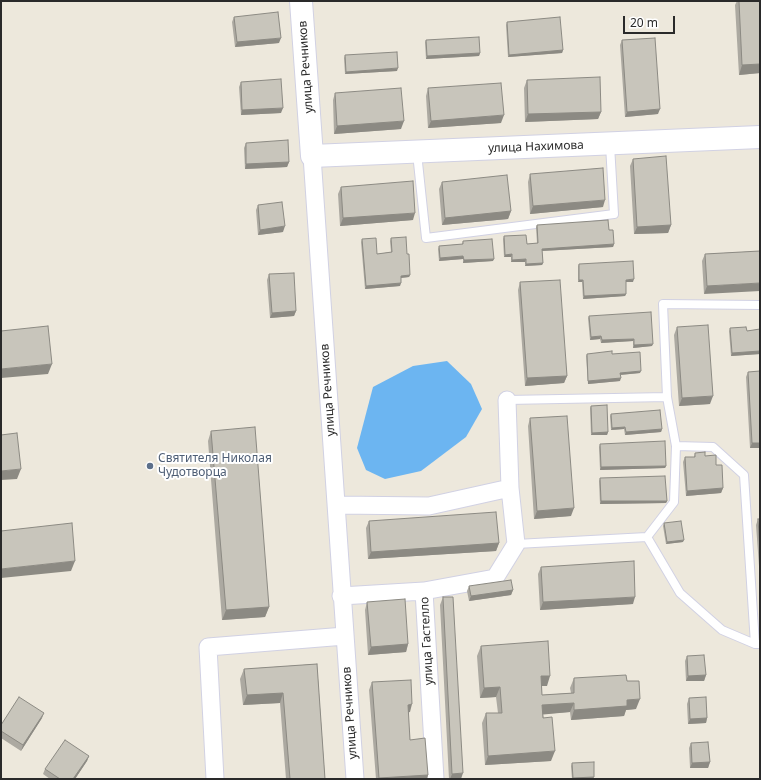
<!DOCTYPE html>
<meta charset="utf-8">
<style>
body{margin:0}
#map{position:relative;width:761px;height:780px;overflow:hidden;background:#ede8dc;font-family:"Noto Sans",sans-serif}
canvas{display:block}
.frame{position:absolute;inset:0;border:2px solid #2a2a2a;pointer-events:none}
.scale{position:absolute;left:623px;top:16px;width:52px;height:18px;box-sizing:border-box;border:2px solid #2a2a2a;border-top:0;padding-left:5px;font-size:12px;line-height:14px;white-space:nowrap;color:#2a2a2a;-webkit-text-stroke:3px #fff;paint-order:stroke}
</style>
<div id="map">
<canvas width="761" height="780"></canvas>
<div class="frame"></div>
<div class="scale">20 m</div>
</div>
<script>
const ctx = document.querySelector('canvas').getContext('2d');
ctx.lineJoin = 'round';
function paint(path, color) { ctx.fillStyle = color; ctx.fill(path, 'evenodd'); }
const poly = rows => new Path2D(rows.map(r => 'M' + r).join(''));
function trace(path, color, width, dash) { ctx.strokeStyle = color; ctx.lineWidth = width; ctx.lineCap = dash ? 'butt' : 'round'; ctx.setLineDash(dash || []); ctx.stroke(path); }
function drawText(font, color, halo, rows, align = 'center') {
  ctx.font = font + ' "Noto Sans",sans-serif'; ctx.lineWidth = 4; ctx.setLineDash([]); ctx.textBaseline = 'middle'; ctx.strokeStyle = halo; ctx.fillStyle = color; for (const [text, x, y, turn = 0] of rows) {
    ctx.save(); ctx.translate(x, y); ctx.rotate((+turn || 0) * Math.PI / 180); ctx.textAlign = isNaN(turn) ? turn : align; if (halo) ctx.strokeText(text, 0, 0); ctx.fillText(text, 0, 0); ctx.restore();
  }
}
paint(poly([
 [447,361,471,384,482,409,466,437,421,471,385,479,366,470,357,448,373,387,413,366]
]), '#6cb5f1');
const lane = poly([
 [417,153,426,238,614,214,610,145],
 [667,397,663,304,760,305],
 [507,400,667,397,676,446,674,502,647,537,516,544],
 [676,446,713,447,744,475,755,644],
 [647,537,680,593,722,630,755,644,759,644]
]);
const street = poly([
 [312,156,355,779],
 [337,505,429,506,510,488],
 [341,596,424,591],
 [215,779,208,647,345,636],
 [435,779,424,591,495,578,516,544,510,488,507,400]
]);
const secondary = poly([
 [301,1,312,156,760,137]
]);
trace(lane, '#d1d1e3', 10);
trace(street, '#d1d1e3', 19);
trace(secondary, '#d1d1e3', 24);
trace(lane, '#fff', 8);
trace(street, '#fff', 17);
trace(secondary, '#fff', 22);
paint(poly([
 [737,1,760,1,760,73,739,75,735,5],
 [234,17,279,43,235,47,232,22],
 [507,22,563,50,562,53,508,57,506,25],
 [426,40,480,53,479,56,426,59,425,42],
 [622,40,658,114,625,117,620,45],
 [345,55,397,71,345,74,344,58],
 [527,80,601,112,598,119,525,122,524,88],
 [241,82,281,113,241,115,239,87],
 [428,88,501,123,428,128,426,96],
 [335,93,401,129,334,134,333,100],
 [246,143,289,162,287,167,245,169,244,148],
 [633,159,671,225,668,233,634,234,630,166],
 [530,174,603,207,530,214,528,182],
 [442,182,511,211,508,219,442,225,439,189],
 [341,187,413,220,340,226,338,194],
 [258,205,283,232,258,235,256,210],
 [537,225,609,230,614,244,613,247,542,251,543,263,542,265,525,266,525,262,511,262,511,257,504,257,503,239,504,236,527,244,537,243,536,227],
 [391,238,407,254,410,275,409,277,401,278,400,286,365,289,361,242,362,239,377,254,391,252,390,241],
 [463,241,493,261,463,263,463,259,439,261,438,249,439,246,462,244],
 [760,251,704,294,702,261,705,254],
 [579,264,633,282,626,282,626,294,625,296,583,299,582,282,578,282,578,266],
 [269,274,296,311,294,316,270,318,267,280],
 [520,282,567,376,564,383,525,386,518,290],
 [589,316,652,346,633,348,633,341,601,343,600,339,590,340,588,318],
 [677,327,710,404,679,406,674,335],
 [730,328,747,331,760,329,760,354,731,356,729,331],
 [587,354,612,354,640,373,620,375,620,381,588,384,586,356],
 [748,372,760,448,750,448,746,377],
 [591,406,608,432,607,435,591,435,590,408],
 [611,414,662,429,661,432,625,435,624,429,611,430,610,416],
 [530,418,571,516,534,519,528,426],
 [211,431,269,607,265,617,222,620,208,441],
 [600,444,666,466,665,468,600,470,599,447],
 [695,453,705,456,716,465,723,488,721,493,686,496,683,462,685,457,694,457],
 [600,478,667,501,666,503,600,504,599,481],
 [758,519,760,519,760,580,756,525],
 [369,521,499,543,496,551,368,559,366,528],
 [664,523,683,542,666,544,663,526],
 [541,567,633,604,540,610,538,574],
 [469,586,513,590,511,595,469,601,467,591],
 [443,597,461,779,449,779,440,605],
 [367,602,408,644,406,652,368,655,365,610],
 [481,646,547,686,542,686,542,695,571,693,570,688,574,678,627,681,636,709,626,710,624,716,571,720,570,712,543,714,551,761,485,765,482,723,486,713,498,713,496,697,480,698,477,656],
 [687,656,706,675,704,681,686,681,685,661],
 [317,664,325,779,286,779,280,703,243,705,240,679,244,669],
 [372,682,410,712,408,712,410,740,428,775,427,779,376,779,369,690],
 [689,698,707,718,706,723,688,724,687,704],
 [42,718,21,751,1,738,1,725],
 [691,743,710,762,708,768,690,768,689,748],
 [89,756,87,761,75,779,50,779,43,774,45,769],
 [572,763,593,779,572,779,571,766]
]), '#aca9a1');
paint(poly([
 [281,38,279,43,235,47,237,42],
 [563,50,562,53,508,57,509,55],
 [480,53,479,56,426,59,427,56],
 [760,64,760,73,739,75,742,65],
 [398,68,397,71,345,74,346,72],
 [283,108,281,113,241,115,242,110],
 [660,109,658,114,625,117,627,112],
 [601,112,598,119,525,122,528,114],
 [504,115,501,123,428,128,431,121],
 [404,121,401,129,334,134,337,126],
 [289,162,287,167,245,169,246,164],
 [605,200,603,207,530,214,533,206],
 [511,211,508,219,442,225,445,218],
 [415,213,413,220,340,226,343,218],
 [671,225,668,233,634,234,637,227],
 [285,226,283,232,258,235,260,230],
 [614,244,613,247,541,251,542,249],
 [512,254,511,257,504,257,505,255],
 [463,256,463,259,439,261,440,258],
 [494,259,493,261,463,263,464,260],
 [526,259,525,262,511,262,512,260],
 [543,263,542,265,525,266,526,264],
 [410,275,409,277,400,278,401,276],
 [634,279,633,282,625,282,626,280],
 [579,280,583,280,582,282,578,282],
 [401,283,400,286,365,289,366,286],
 [760,283,760,291,704,294,707,286],
 [626,294,625,296,583,299,584,296],
 [296,311,294,316,270,318,272,313],
 [601,336,600,339,590,340,591,337],
 [634,339,633,341,601,343,602,340],
 [653,344,652,346,633,348,634,345],
 [760,351,760,354,731,356,732,353],
 [52,364,48,374,1,378,1,369],
 [641,371,640,373,619,375,620,373],
 [567,376,564,383,525,386,527,378],
 [621,378,620,381,588,384,588,381],
 [713,396,710,404,679,406,682,398],
 [625,427,624,429,611,430,612,428],
 [662,429,661,432,625,435,626,432],
 [608,432,607,435,591,435,592,433],
 [752,443,760,443,760,448,750,448],
 [666,466,665,468,600,470,601,467],
 [21,469,17,479,1,480,1,471],
 [723,488,721,493,686,496,687,491],
 [601,501,667,501,666,503,600,504],
 [574,508,571,516,534,519,537,511],
 [684,540,683,542,666,544,667,542],
 [499,543,496,551,368,559,371,552],
 [75,561,71,571,1,578,1,569],
 [513,590,511,595,469,601,471,596],
 [635,597,633,604,540,610,543,602],
 [269,607,265,617,222,620,226,610],
 [408,644,406,652,368,655,371,647],
 [706,675,704,681,686,681,688,676],
 [541,676,550,676,547,686,538,686],
 [500,687,496,697,480,698,484,688],
 [283,693,280,703,243,705,247,695],
 [640,699,636,709,626,710,624,716,571,720,574,710,627,700],
 [574,703,570,712,538,715,542,705],
 [412,704,410,712,405,713,408,705],
 [44,713,42,718,21,751,23,745],
 [707,718,706,723,688,724,690,719],
 [555,751,551,761,485,765,488,756],
 [89,756,87,761,75,779,73,779],
 [710,762,708,768,690,768,692,763],
 [463,773,461,779,450,779,452,774],
 [428,775,427,779,378,779,379,778],
 [594,777,593,779,572,779,573,778]
]), '#8c8a83');
const building = poly([
 [739,1,760,1,760,64,742,65,739,1],
 [278,12,281,38,237,42,234,17,278,12],
 [560,17,563,50,509,55,507,22,560,17],
 [479,37,480,53,427,56,426,40,479,37],
 [655,38,660,109,627,112,622,40,655,38],
 [397,52,398,68,346,72,345,55,397,52],
 [600,77,601,112,528,114,527,80,600,77],
 [281,79,283,108,242,110,241,82,281,79],
 [501,83,504,115,431,121,428,88,501,83],
 [401,88,404,121,337,126,335,93,401,88],
 [288,140,289,162,246,164,246,143,288,140],
 [666,156,671,225,637,227,633,159,666,156],
 [603,168,605,200,533,206,530,174,603,168],
 [507,175,511,211,445,218,442,182,507,175],
 [413,181,415,213,343,218,341,187,413,181],
 [282,202,285,226,260,230,258,205,282,202],
 [608,220,609,230,613,230,614,244,542,249,543,263,526,264,526,259,512,260,512,254,505,255,504,236,526,235,527,244,538,243,537,225,608,220],
 [406,237,407,254,409,254,410,275,401,276,401,283,366,286,362,239,376,238,377,254,392,252,391,238,406,237],
 [492,239,494,259,464,260,463,256,440,258,439,246,463,244,463,241,492,239],
 [760,251,760,283,707,286,705,254,760,251],
 [633,261,634,279,626,280,626,294,584,296,583,280,579,280,579,264,633,261],
 [294,273,296,311,272,313,269,274,294,273],
 [560,280,567,376,527,378,520,282,560,280],
 [651,312,653,344,634,345,634,339,602,340,601,336,591,337,589,316,651,312],
 [708,325,713,396,682,398,677,327,708,325],
 [48,326,52,364,1,369,1,331,48,326],
 [746,327,747,331,760,329,760,351,732,353,730,328,746,327],
 [612,351,612,354,640,352,641,371,620,373,621,378,588,381,587,354,612,351],
 [760,371,760,443,752,443,748,372,760,371],
 [607,405,608,432,592,433,591,406,607,405],
 [660,410,662,429,626,432,625,427,612,428,611,414,660,410],
 [567,416,574,508,537,511,530,418,567,416],
 [255,427,269,607,226,610,211,431,255,427],
 [17,433,21,469,1,471,1,435,17,433],
 [665,441,666,466,601,467,600,444,665,441],
 [705,452,705,456,716,455,716,465,722,465,723,488,687,491,685,457,695,457,695,453,705,452],
 [665,476,667,501,601,501,600,478,665,476],
 [496,512,499,543,371,552,369,521,496,512],
 [758,519,760,519,760,550,758,519],
 [681,521,684,540,667,542,664,523,681,521],
 [72,523,75,561,1,569,1,531,72,523],
 [634,561,635,597,543,602,541,567,634,561],
 [511,580,513,590,471,596,469,586,511,580],
 [443,597,453,597,463,773,452,774,443,597],
 [405,599,408,644,371,647,367,602,405,599],
 [548,641,550,676,541,676,542,695,574,693,574,678,626,675,627,681,639,681,640,699,627,700,627,706,574,710,574,703,542,705,543,718,552,717,555,751,488,756,486,713,502,713,500,687,484,688,481,646,548,641],
 [704,655,706,675,688,676,687,656,704,655],
 [317,664,325,779,290,779,283,693,247,695,244,669,317,664],
 [411,680,412,704,408,705,410,740,425,738,428,775,379,778,372,682,411,680],
 [19,697,44,713,23,745,1,731,1,725,19,697],
 [706,697,707,718,690,719,689,698,706,697],
 [65,740,89,756,73,779,60,779,45,769,65,740],
 [708,742,710,762,692,763,691,743,708,742],
 [594,762,594,777,573,778,572,763,594,762]
]);
paint(building, '#c8c5bb');
trace(building, '#8c8a83', 1);
for (const [x, y, r, color] of [
 [150,466,4,"#5c6f8a"]
]) { const dot = new Path2D(); dot.arc(x, y, r, 0, 2 * Math.PI); ctx.fillStyle = color; ctx.fill(dot); trace(dot, '#fff', 1.5); }
drawText('12px', '#2a2a2a', '#fff', [
 ["улица Речников",306,67,-94],
 ["улица Нахимова",536,147,-2],
 ["улица Речников",328,390,-94],
 ["улица Гастелло",427,641,-93],
 ["улица Речников",350,713,-94]
]);
drawText('12px', '#4e5e75', '#fff', [
 ["Святителя Николая",158,459],
 ["Чудотворца",158,473]
], 'left');
</script>
